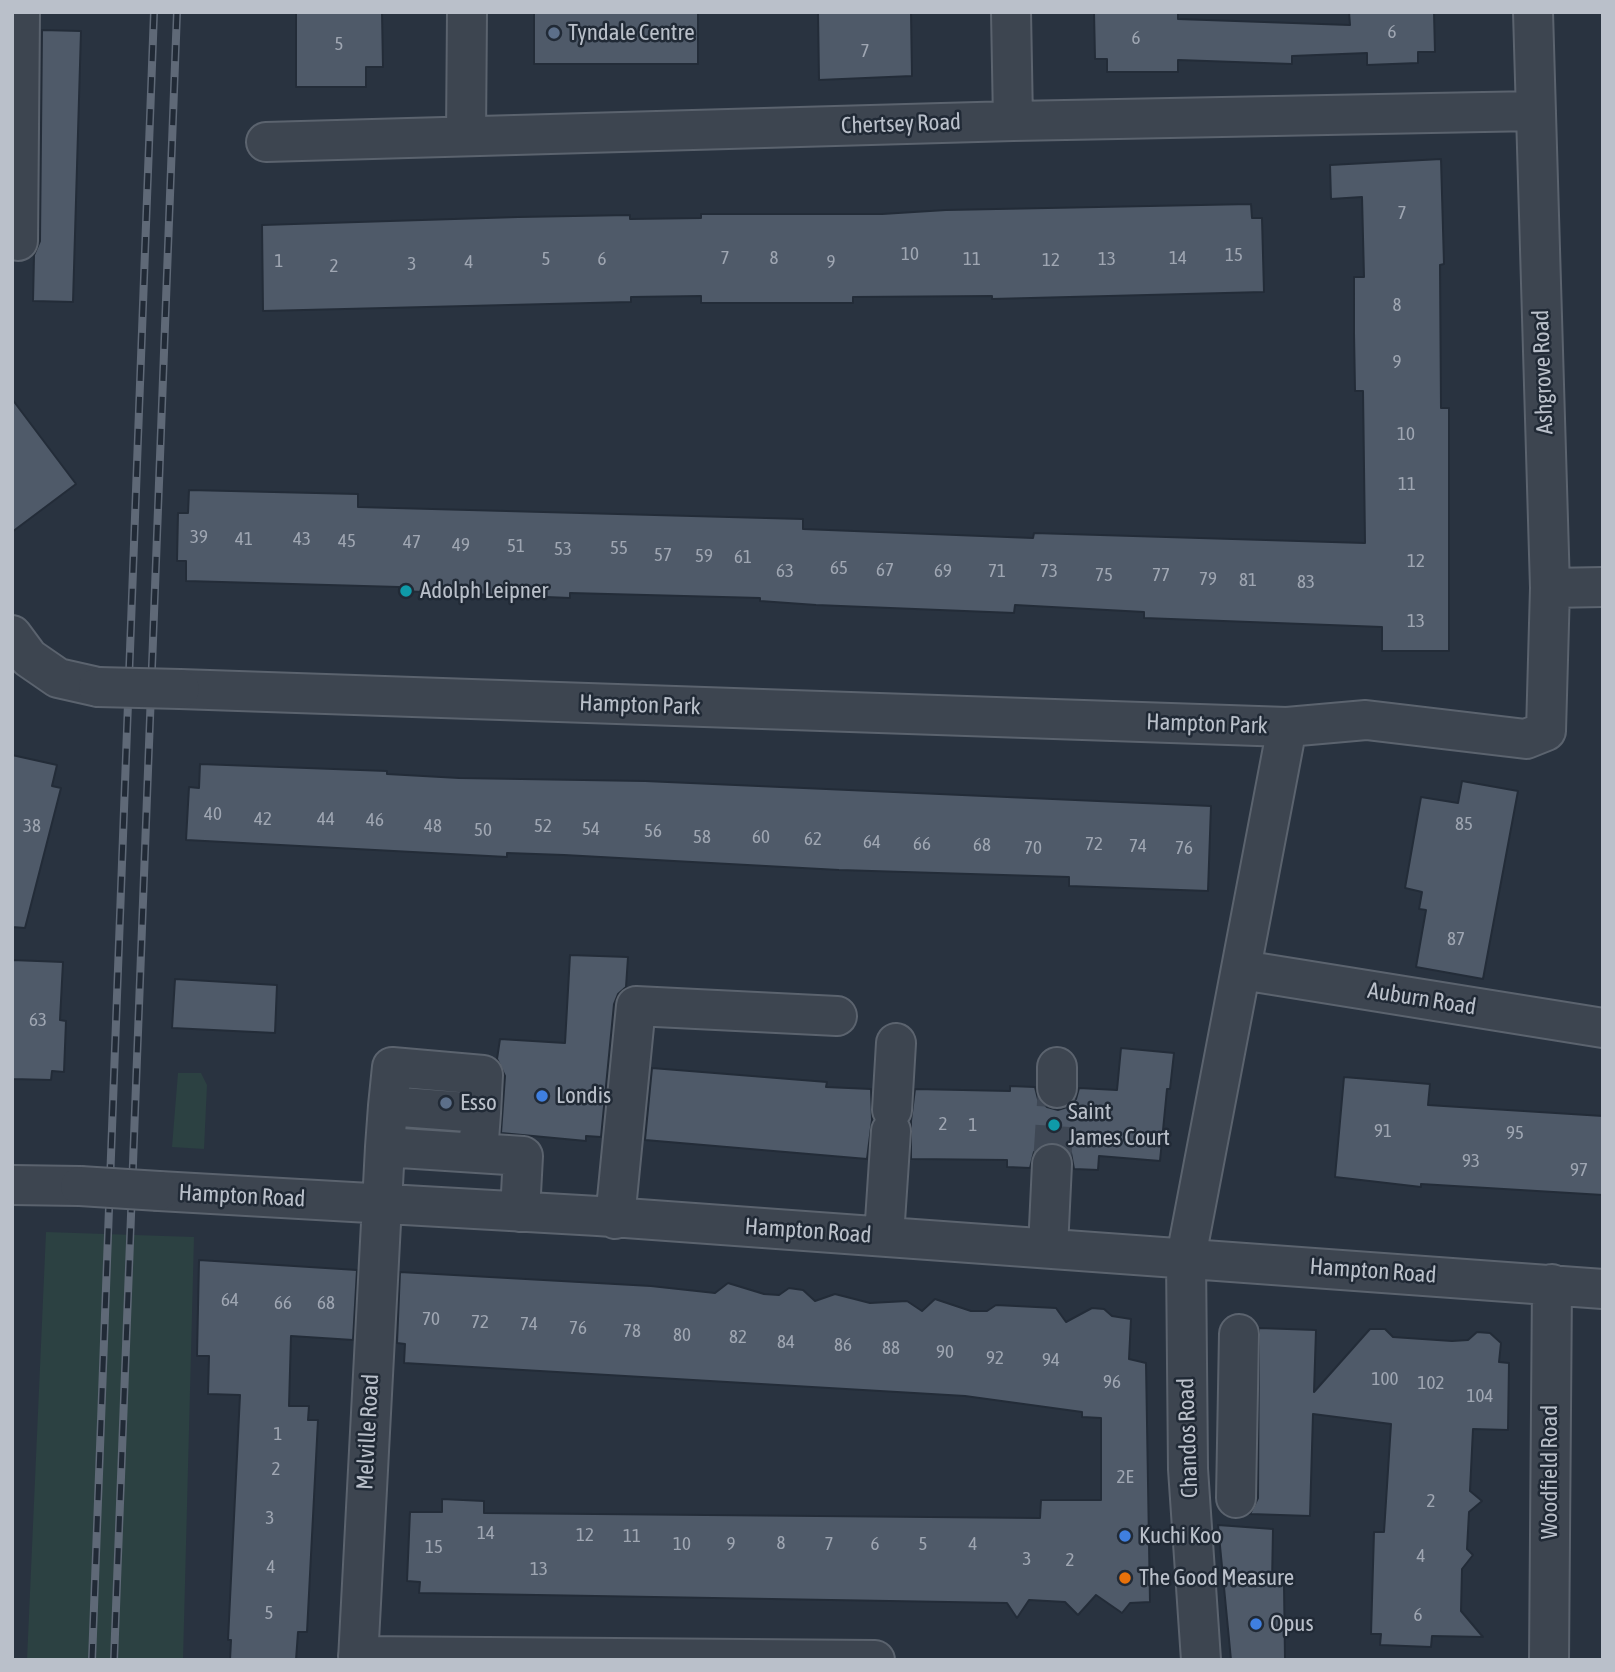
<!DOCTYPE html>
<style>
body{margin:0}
#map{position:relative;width:1615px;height:1672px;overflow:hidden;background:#293340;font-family:"Asap Condensed",sans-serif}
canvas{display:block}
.frame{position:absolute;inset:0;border:14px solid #bac0ca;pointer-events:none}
</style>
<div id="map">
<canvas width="1615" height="1672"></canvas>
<div class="frame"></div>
</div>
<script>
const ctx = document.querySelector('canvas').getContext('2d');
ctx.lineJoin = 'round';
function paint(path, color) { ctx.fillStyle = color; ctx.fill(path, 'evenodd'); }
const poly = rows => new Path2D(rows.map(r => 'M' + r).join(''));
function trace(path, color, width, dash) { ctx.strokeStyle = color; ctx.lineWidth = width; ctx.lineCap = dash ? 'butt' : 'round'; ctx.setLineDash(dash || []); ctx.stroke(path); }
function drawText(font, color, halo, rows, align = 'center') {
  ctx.font = font + ' "Asap Condensed",sans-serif'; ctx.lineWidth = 5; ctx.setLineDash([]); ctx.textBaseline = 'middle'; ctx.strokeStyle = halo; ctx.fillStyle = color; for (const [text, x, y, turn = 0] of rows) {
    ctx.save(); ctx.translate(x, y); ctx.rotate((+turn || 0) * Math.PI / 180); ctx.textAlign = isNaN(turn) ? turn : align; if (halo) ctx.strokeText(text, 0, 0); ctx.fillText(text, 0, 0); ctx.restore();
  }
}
paint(poly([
 [178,1073,201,1073,207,1085,204,1149,172,1147],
 [46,1232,194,1237,183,1660,27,1660]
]), '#2c4142');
const building = poly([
 [296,12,382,12,383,67,366,67,366,87,296,87,296,12],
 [534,12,698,12,698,64,534,64,534,12],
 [818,12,911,12,912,76,819,80,818,12],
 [1094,12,1178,12,1178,19,1350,25,1349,12,1434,12,1435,52,1418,52,1418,63,1367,65,1367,53,1292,56,1292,64,1178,60,1178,72,1107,72,1107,59,1095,59,1094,12],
 [42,30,81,31,73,302,33,301,34,255,40,241,42,30],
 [1441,159,1444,264,1440,265,1441,408,1449,408,1449,651,1382,651,1382,627,1144,618,1144,612,1015,605,1014,613,816,605,760,601,760,598,570,593,570,598,399,591,399,587,186,581,186,561,177,561,178,513,188,513,189,490,358,494,358,507,803,519,803,529,1033,538,1034,533,1365,543,1363,391,1355,391,1354,333,1354,277,1364,277,1362,197,1331,199,1330,165,1441,159],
 [1251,204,1252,218,1262,218,1264,292,992,299,992,296,853,297,853,303,701,303,701,296,631,297,631,302,263,311,262,225,518,217,630,215,630,219,701,218,701,214,882,214,946,210,1251,204],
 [12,399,76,484,12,532,12,399],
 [12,755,57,765,52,786,61,788,25,928,12,927,12,755],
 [200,764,387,771,387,774,459,778,645,781,1211,806,1208,891,1069,886,1069,877,839,870,564,855,507,853,507,857,186,840,189,787,199,788,200,764],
 [1462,781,1518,791,1483,979,1416,967,1426,910,1419,909,1422,892,1405,888,1421,797,1458,803,1462,781],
 [570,955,628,957,626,987,618,994,614,1004,601,1137,586,1136,586,1141,501,1133,505,1076,497,1059,500,1039,565,1043,570,955],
 [12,960,63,962,60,1020,66,1021,64,1072,52,1071,51,1080,12,1079,12,960],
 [175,979,277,985,275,1033,172,1028,175,979],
 [1121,1048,1174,1053,1170,1089,1167,1089,1160,1161,1099,1156,1098,1170,1074,1169,1071,1153,1063,1145,1052,1142,1043,1144,1034,1152,1030,1168,1007,1167,1007,1160,911,1159,911,1121,915,1089,1010,1091,1010,1086,1035,1087,1038,1099,1047,1107,1058,1110,1067,1107,1076,1099,1079,1088,1117,1090,1121,1048],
 [652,1068,827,1082,826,1087,871,1089,872,1120,867,1159,645,1140,652,1068],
 [1344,1077,1430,1084,1428,1105,1603,1116,1603,1195,1421,1184,1421,1187,1335,1177,1344,1077],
 [199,1260,357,1270,353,1340,291,1336,289,1406,309,1406,308,1420,318,1420,307,1632,298,1632,296,1660,230,1660,231,1640,228,1640,240,1395,208,1394,209,1356,197,1356,199,1260],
 [400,1272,651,1286,715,1293,728,1283,764,1294,779,1295,789,1288,803,1290,815,1301,835,1294,870,1303,907,1301,922,1311,935,1299,971,1311,987,1311,996,1305,1056,1308,1066,1322,1092,1308,1104,1309,1112,1316,1131,1319,1129,1359,1146,1363,1150,1602,1130,1603,1122,1613,1096,1595,1078,1615,1065,1602,1029,1600,1017,1618,1007,1603,419,1593,420,1582,407,1581,410,1512,442,1512,442,1499,484,1501,484,1513,1040,1518,1041,1500,1101,1500,1101,1418,1082,1417,1082,1412,965,1396,404,1363,405,1344,397,1343,400,1272],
 [1259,1328,1316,1330,1314,1392,1370,1329,1385,1329,1393,1337,1452,1341,1468,1340,1477,1332,1490,1333,1501,1343,1499,1362,1509,1363,1508,1430,1473,1429,1470,1491,1482,1501,1469,1512,1467,1549,1473,1555,1462,1569,1461,1611,1483,1637,1432,1636,1431,1647,1380,1645,1381,1634,1371,1634,1374,1532,1384,1532,1391,1424,1313,1414,1310,1516,1250,1514,1258,1498,1259,1328],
 [1218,1525,1273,1529,1272,1585,1284,1585,1285,1660,1231,1660,1218,1525]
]);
paint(building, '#4f5a69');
trace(building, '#232c38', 2);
trace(poly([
 [1052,1164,1057,1088]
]), '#3f4855', 38, [38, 19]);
const minor = poly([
 [1011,12,1013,121],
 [466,136,467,12],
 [266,142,1013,121,1536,111],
 [18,241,20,12],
 [1550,588,1603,587],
 [12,635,29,658,58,678,98,687],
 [180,689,1287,727,1366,720,1526,739,1546,731,1550,588,1533,12],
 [1242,970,1603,1028],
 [1057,1088,1057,1067],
 [388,1106,392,1067,483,1075,481,1113],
 [892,1110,896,1043],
 [385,1147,388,1106,481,1113,478,1153],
 [12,1185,80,1186],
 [159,1191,598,1216,1603,1289],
 [615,1219,636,1006,837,1016],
 [884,1236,891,1131],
 [1048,1248,1052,1164],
 [1236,1498,1239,1334],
 [358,1656,875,1660],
 [358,1660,385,1147,523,1156,520,1212],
 [1201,1660,1188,1469,1186,1257,1287,727],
 [1549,1660,1552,1284]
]);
trace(minor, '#5b636e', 42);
trace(minor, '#3d4550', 38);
const rail = poly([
 [92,1660,154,12],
 [114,1660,177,12]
]);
trace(rail, '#5f6977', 8);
trace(rail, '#212a36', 5, [16]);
const minorBridge = poly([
 [98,687,180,689],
 [80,1186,159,1191]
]);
trace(minorBridge, '#5b636e', 42, []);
trace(minorBridge, '#3d4550', 38);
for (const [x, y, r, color] of [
 [554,33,7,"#5c6f8a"],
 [406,591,7,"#0f9aa8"],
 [542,1096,7,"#3f7fe0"],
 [446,1103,7,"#5c6f8a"],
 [1054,1125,7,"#0f9aa8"],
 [1125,1536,7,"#3f7fe0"],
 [1125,1578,7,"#e8710a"],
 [1256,1624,7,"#3f7fe0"]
]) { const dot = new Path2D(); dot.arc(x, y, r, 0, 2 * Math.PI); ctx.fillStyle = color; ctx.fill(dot); trace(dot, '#212a36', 2.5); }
drawText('19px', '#9fa6b2', null, [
 ["6",1392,32],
 ["6",1136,38],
 ["5",339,44],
 ["7",865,51],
 ["7",1402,213],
 ["10",910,254],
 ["15",1234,255],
 ["7",725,258],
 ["8",774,258],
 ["14",1178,258],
 ["5",546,259],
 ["6",602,259],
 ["11",972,259],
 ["13",1107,259],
 ["12",1051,260],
 ["1",279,261],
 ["4",469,262],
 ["9",831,262],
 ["3",412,264],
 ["2",334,266],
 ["8",1397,305],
 ["9",1397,362],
 ["10",1406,434],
 ["11",1407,484],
 ["39",199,537],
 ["41",244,539],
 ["43",302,539],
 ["45",347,541],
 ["47",412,542],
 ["49",461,545],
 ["51",516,546],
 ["55",619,548],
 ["53",563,549],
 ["57",663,555],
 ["59",704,556],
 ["61",743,557],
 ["12",1416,561],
 ["65",839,568],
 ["67",885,570],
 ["63",785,571],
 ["69",943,571],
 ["71",997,571],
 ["73",1049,571],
 ["75",1104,575],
 ["77",1161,575],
 ["79",1208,579],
 ["81",1248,580],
 ["83",1306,582],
 ["13",1416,621],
 ["40",213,814],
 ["42",263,819],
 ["44",326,819],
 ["46",375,820],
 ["85",1464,824],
 ["38",32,826],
 ["48",433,826],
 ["52",543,826],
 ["54",591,829],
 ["50",483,830],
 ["56",653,831],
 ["58",702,837],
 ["60",761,837],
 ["62",813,839],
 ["64",872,842],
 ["66",922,844],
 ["72",1094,844],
 ["68",982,845],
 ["74",1138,846],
 ["70",1033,848],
 ["76",1184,848],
 ["87",1456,939],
 ["63",38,1020],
 ["2",943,1124],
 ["1",973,1125],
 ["91",1383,1131],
 ["95",1515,1133],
 ["93",1471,1161],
 ["97",1579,1170],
 ["64",230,1300],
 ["66",283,1303],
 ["68",326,1303],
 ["70",431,1319],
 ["72",480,1322],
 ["74",529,1324],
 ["76",578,1328],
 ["78",632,1331],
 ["80",682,1335],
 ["82",738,1337],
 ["84",786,1342],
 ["86",843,1345],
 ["88",891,1348],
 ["90",945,1352],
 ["92",995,1358],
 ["94",1051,1360],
 ["100",1385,1379],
 ["96",1112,1382],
 ["102",1431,1383],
 ["104",1480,1396],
 ["1",278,1434],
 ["2",276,1469],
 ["2E",1125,1477],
 ["2",1431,1501],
 ["3",270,1518],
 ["14",486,1533],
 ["12",585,1535],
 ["11",632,1536],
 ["8",781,1543],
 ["10",682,1544],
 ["9",731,1544],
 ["7",829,1544],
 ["6",875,1544],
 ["5",923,1544],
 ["4",973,1544],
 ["15",434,1547],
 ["4",1421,1556],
 ["3",1027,1559],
 ["2",1070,1560],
 ["4",271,1567],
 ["13",539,1569],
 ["5",269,1613],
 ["6",1418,1615]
]);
drawText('23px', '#bac0ca', '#212a36', [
 ["Tyndale Centre",568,33],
 ["Adolph Leipner",420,591],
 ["Londis",556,1096],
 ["Esso",460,1103],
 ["Saint",1068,1112],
 ["James Court",1068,1138],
 ["Kuchi Koo",1139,1536],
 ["The Good Measure",1139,1578],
 ["Opus",1270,1624]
], 'left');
drawText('23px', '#bac0ca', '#212a36', [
 ["Chertsey Road",901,124,-2],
 ["Ashgrove Road",1543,372,-92],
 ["Hampton Park",640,705,2],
 ["Hampton Park",1207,724,2],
 ["Auburn Road",1422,999,9],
 ["Hampton Road",242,1196,3],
 ["Hampton Road",808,1231,4],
 ["Hampton Road",1373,1271,4],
 ["Melville Road",368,1432,-87],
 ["Chandos Road",1188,1438,-92],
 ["Woodfield Road",1550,1472,-90]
]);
</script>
